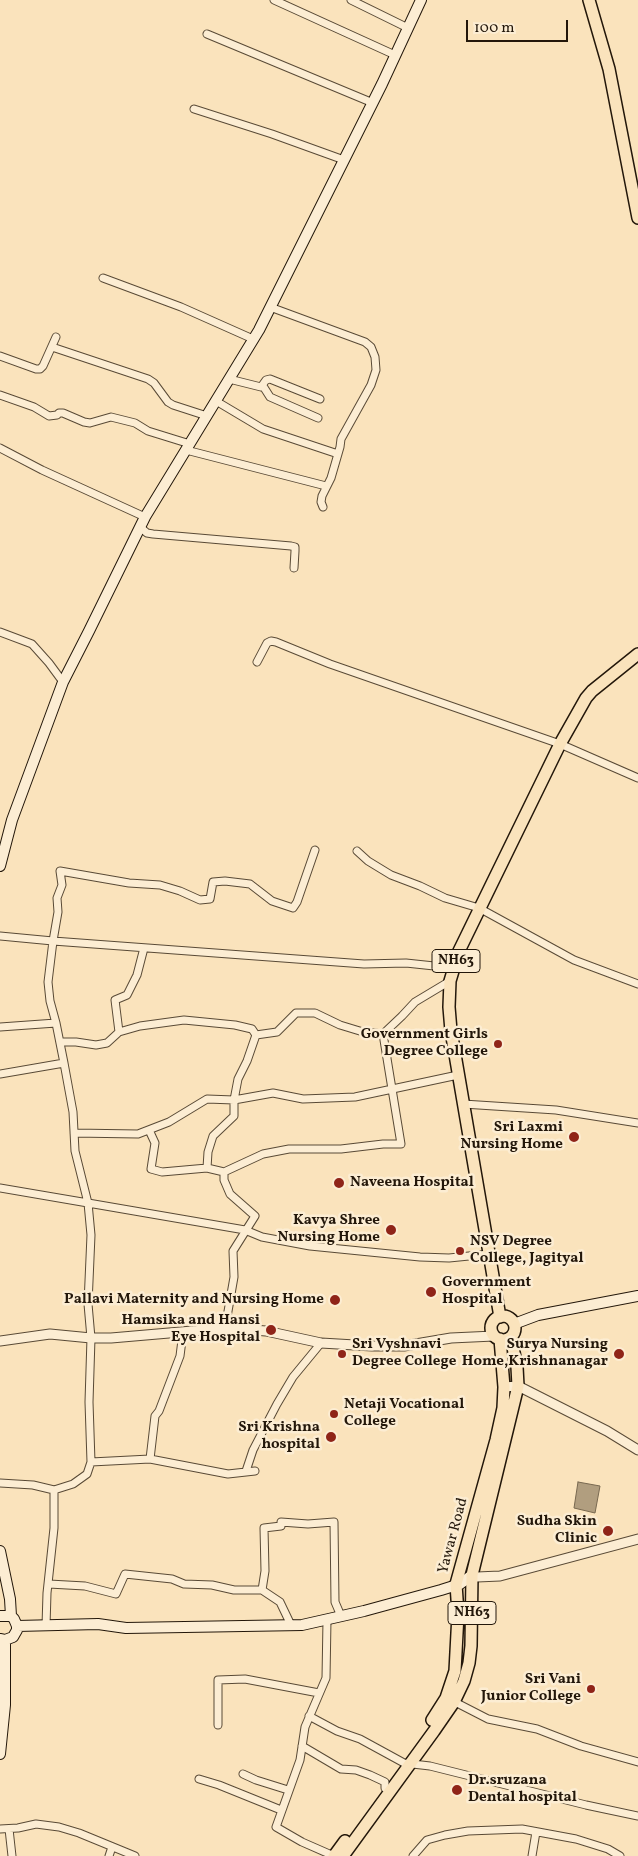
<!DOCTYPE html>
<style>
body{margin:0}
#map{position:relative;width:638px;height:1856px;overflow:hidden;background:#fae3bc;font-family:Vollkorn,serif}
canvas{display:block}
.scale{position:absolute;left:466px;top:20px;width:102px;height:22px;box-sizing:border-box;border:2px solid #23170a;border-top:0;padding-left:6px;font-size:15px;line-height:18px;white-space:nowrap;color:#23170a;-webkit-text-stroke:4px #fcedd3;paint-order:stroke}
</style>
<div id="map">
<canvas width="638" height="1856"></canvas>
<div class="scale">100 m</div>
</div>
<script>
const ctx = document.querySelector('canvas').getContext('2d');
ctx.lineJoin = 'round';
function paint(path, color) { ctx.fillStyle = color; ctx.fill(path, 'evenodd'); }
const poly = rows => new Path2D(rows.map(r => 'M' + r).join(''));
function trace(path, color, width, dash) { ctx.strokeStyle = color; ctx.lineWidth = width; ctx.lineCap = dash ? 'butt' : 'round'; ctx.setLineDash(dash || []); ctx.stroke(path); }
function drawText(font, color, halo, rows, align = 'center') {
  ctx.font = font + ' Vollkorn,serif'; ctx.lineWidth = 5; ctx.setLineDash([]); ctx.textBaseline = 'middle'; ctx.strokeStyle = halo; ctx.fillStyle = color; for (const [text, x, y, turn = 0] of rows) {
    ctx.save(); ctx.translate(x, y); ctx.rotate((+turn || 0) * Math.PI / 180); ctx.textAlign = isNaN(turn) ? turn : align; if (halo) ctx.strokeText(text, 0, 0); ctx.fillText(text, 0, 0); ctx.restore();
  }
}
const water = poly([
 [578,1482,600,1486,595,1513,574,1508,578,1482]
]);
paint(water, '#b19e7f');
trace(water, '#786850', 1);
const minor = poly([
 [274,0,395,55],
 [351,0,408,28],
 [207,34,373,103],
 [194,109,272,134,344,160],
 [103,278,181,307,253,339],
 [270,307,365,342,371,347,375,357,376,370,371,385,341,439,340,447,331,478,322,496,321,502,323,507],
 [52,347,148,379,154,383,168,402,173,405,207,416],
 [0,356,36,369,40,369,43,366,56,337],
 [229,379,261,387,266,380,270,379,320,399],
 [263,386,270,397,318,418],
 [0,395,34,407,49,416,57,415,59,413,63,413,84,422,90,423,111,417,135,423,148,431,190,444],
 [216,401,263,429,338,454],
 [0,448,42,470,145,517],
 [186,450,326,486],
 [140,527,147,533,153,534,291,546,295,547,295,551,294,568],
 [0,632,32,644,49,663,63,682],
 [257,662,267,643,271,641,276,642,330,664,560,744,638,778],
 [315,850,297,902,293,908,272,901,250,884,225,881,213,882,210,899,200,900,180,891,160,885,129,883,60,871,62,885,57,898,58,912,53,941,364,964,406,963,453,968],
 [357,851,368,861,391,875,420,886,445,898,479,908,574,960,638,984],
 [0,936,53,941,48,982,50,1001,56,1023],
 [0,1027,56,1023,64,1063],
 [119,1032,115,1000,127,995,137,975,144,948],
 [383,1034,402,1016,415,1002,450,981],
 [60,1042,76,1042,96,1045,107,1043,119,1032,140,1026,184,1020,235,1025,252,1029,256,1035],
 [0,1074,64,1063,73,1112,75,1151,88,1203,245,1230,262,1237,310,1246,420,1257,449,1258,489,1254],
 [463,1104,556,1110,638,1123],
 [149,1130,155,1143,151,1169,162,1172,207,1168,224,1172,263,1154,289,1149,341,1149,383,1144,401,1144,383,1034,363,1032,340,1025,315,1013,296,1013,277,1032,256,1035,247,1061,238,1079,234,1100,234,1116,213,1136,208,1152,207,1168],
 [74,1133,138,1134,169,1122,207,1099,234,1100,273,1093,303,1099,355,1097,458,1075],
 [224,1172,224,1180,230,1194,255,1216,233,1251,234,1277,227,1317,227,1328],
 [0,1188,88,1203,91,1235,88,1304,91,1338,89,1402,91,1462],
 [150,1459,155,1416,159,1411,180,1356,183,1332],
 [246,1471,253,1450,277,1404,293,1377,321,1343],
 [0,1483,33,1485,54,1490,54,1528,47,1593,46,1626],
 [54,1490,73,1484,87,1474,91,1462,150,1459,228,1474,255,1471],
 [49,1584,85,1586,116,1594,125,1574,172,1579,184,1584,212,1585,234,1590,262,1590],
 [327,1620,326,1678,305,1727,300,1760,276,1827,302,1842,334,1856],
 [291,1625,280,1602,262,1590,265,1571,264,1528,281,1526,281,1522,308,1524,334,1522,335,1602,341,1616],
 [451,1700,488,1719,537,1729,581,1746,638,1762],
 [309,1716,337,1731,360,1739,404,1763,430,1766,586,1805,638,1816],
 [218,1725,218,1680,245,1679,319,1693],
 [302,1746,341,1769,356,1770,370,1775,385,1782,385,1788],
 [243,1774,256,1780,288,1790],
 [199,1779,219,1785,281,1810],
 [0,1829,18,1828,36,1824,59,1827,79,1833,135,1856],
 [9,1829,12,1856],
 [109,1856,112,1847],
 [413,1856,427,1840,445,1835,468,1831,522,1829,576,1839,608,1849,620,1856],
 [532,1856,536,1832]
]);
const tertiary = poly([
 [0,1341,50,1334,91,1338,111,1338,227,1328,266,1331,321,1343,372,1346,404,1346,451,1338,494,1336],
 [504,1387,518,1386,607,1431,638,1450],
 [472,1575,477,1577,500,1576,638,1539]
]);
const secondary = poly([
 [0,866,12,820,63,682,89,631,145,517,259,330,382,84,421,0],
 [514,1324,538,1315,638,1296],
 [0,1551,10,1599,11,1616],
 [0,1616,11,1616,14,1619,17,1626,17,1630,13,1637,5,1640,0,1639],
 [17,1626,98,1624,126,1628,302,1625,364,1611,441,1590,460,1584,472,1575],
 [0,1754,5,1705,5,1640]
]);
const trunk = poly([
 [589,0,609,69,638,218],
 '491 1328a12 12 0 1 1 24 0a12 12 0 1 1-24 0Z',
 [500,1317,451,1031,449,1007,450,981,459,951,560,744,586,698,592,691,638,654],
 [432,1720,446,1698,455,1671,458,1614,456,1584,496,1440,503,1408,504,1387,500,1339],
 [334,1856,345,1841],
 [343,1856,434,1731,454,1702,464,1681,469,1663,471,1646,472,1575,518,1386,517,1367,511,1338]
]);
trace(minor, '#594a36', 9);
trace(tertiary, '#594a36', 11);
trace(secondary, '#23170a', 12);
trace(trunk, '#23170a', 14);
trace(minor, '#fcedd3', 7);
trace(tertiary, '#fcedd3', 9);
trace(secondary, '#fcedd3', 10);
trace(trunk, '#fae3bc', 11);
for (const [x, y, r, color] of [
 [498,1044,5,"#8f2418"],
 [574,1137,6,"#8f2418"],
 [339,1183,6,"#8f2418"],
 [391,1230,6,"#8f2418"],
 [460,1251,5,"#8f2418"],
 [431,1292,6,"#8f2418"],
 [335,1300,6,"#8f2418"],
 [271,1330,6,"#8f2418"],
 [342,1354,5,"#8f2418"],
 [619,1354,6,"#8f2418"],
 [334,1414,5,"#8f2418"],
 [331,1437,6,"#8f2418"],
 [608,1531,6,"#8f2418"],
 [591,1689,5,"#8f2418"],
 [457,1790,6,"#8f2418"]
]) { const dot = new Path2D(); dot.arc(x, y, r, 0, 2 * Math.PI); ctx.fillStyle = color; ctx.fill(dot); trace(dot, '#fcedd3', 2); }
for (const [x, y, w] of [
 [456,961,48],
 [472,1613,48]
]) { const box = new Path2D(); box.roundRect(x - w / 2, y - 11.5, w, 23, 4); ctx.fillStyle = '#fcedd3'; ctx.fill(box); trace(box, '#23170a', 1); }
drawText('bold 14px', '#23170a', null, [
 ["NH63",456,961],
 ["NH63",472,1613]
]);
drawText('bold 15px', '#23170a', '#fcedd3', [
 ["Government Girls",488,1035],
 ["Degree College",488,1052],
 ["Sri Laxmi",563,1128],
 ["Nursing Home",563,1145],
 ["Naveena Hospital",350,1183,"left"],
 ["Kavya Shree",380,1221],
 ["Nursing Home",380,1238],
 ["NSV Degree",470,1242,"left"],
 ["College, Jagityal",470,1259,"left"],
 ["Government",442,1283,"left"],
 ["Hospital",442,1300,"left"],
 ["Pallavi Maternity and Nursing Home",324,1300],
 ["Hamsika and Hansi",260,1321],
 ["Eye Hospital",260,1338],
 ["Sri Vyshnavi",352,1345,"left"],
 ["Degree College",352,1362,"left"],
 ["Surya Nursing",608,1345],
 ["Home,Krishnanagar",608,1362],
 ["Netaji Vocational",344,1405,"left"],
 ["College",344,1422,"left"],
 ["Sri Krishna",320,1428],
 ["hospital",320,1445],
 ["Sudha Skin",597,1522],
 ["Clinic",597,1539],
 ["Sri Vani",581,1680],
 ["Junior College",581,1697],
 ["Dr.sruzana",468,1781,"left"],
 ["Dental hospital",468,1798,"left"]
], 'right');
drawText('15px', '#23170a', '#fcedd3', [
 ["Yawar Road",454,1536,-75]
]);
</script>
